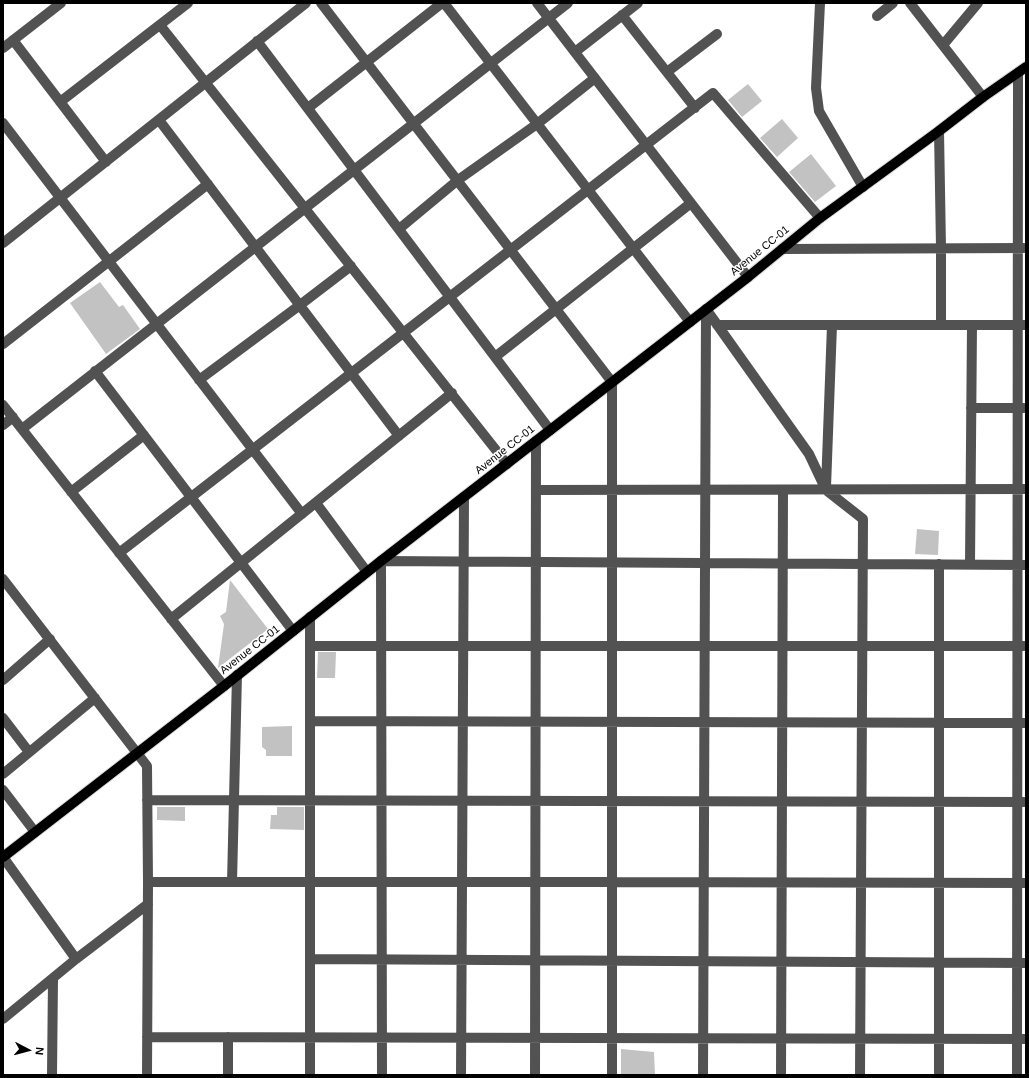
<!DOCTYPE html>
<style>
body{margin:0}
#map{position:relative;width:1029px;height:1078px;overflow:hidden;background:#fff;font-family:Helvetica,sans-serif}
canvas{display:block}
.frame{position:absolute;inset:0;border:4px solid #000;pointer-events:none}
.north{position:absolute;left:8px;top:1030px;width:40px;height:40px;-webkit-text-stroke:3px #fff;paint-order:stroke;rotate:96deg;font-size:11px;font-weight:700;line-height:16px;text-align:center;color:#000}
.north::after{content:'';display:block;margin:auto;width:14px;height:18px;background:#000;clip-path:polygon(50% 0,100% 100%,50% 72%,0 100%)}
</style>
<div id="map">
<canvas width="1029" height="1078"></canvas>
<div class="frame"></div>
<div class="north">N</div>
</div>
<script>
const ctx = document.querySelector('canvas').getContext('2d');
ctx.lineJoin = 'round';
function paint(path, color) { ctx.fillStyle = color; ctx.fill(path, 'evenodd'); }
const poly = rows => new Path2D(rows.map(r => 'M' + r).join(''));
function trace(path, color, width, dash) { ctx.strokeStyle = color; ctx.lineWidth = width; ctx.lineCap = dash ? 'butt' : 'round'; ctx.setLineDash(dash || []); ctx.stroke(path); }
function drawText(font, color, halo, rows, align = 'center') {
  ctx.font = font + ' Helvetica,sans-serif'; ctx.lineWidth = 3; ctx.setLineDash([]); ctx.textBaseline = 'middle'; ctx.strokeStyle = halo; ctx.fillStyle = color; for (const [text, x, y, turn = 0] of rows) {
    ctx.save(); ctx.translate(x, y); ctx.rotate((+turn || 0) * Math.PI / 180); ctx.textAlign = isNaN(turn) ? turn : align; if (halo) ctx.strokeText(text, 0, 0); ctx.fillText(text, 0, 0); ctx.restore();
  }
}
paint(poly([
 [748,84,762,101,742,117,728,100],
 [782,119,798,138,777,157,760,138],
 [811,154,836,186,815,202,789,172],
 [100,282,119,307,123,305,140,329,106,354,70,303],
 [917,529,939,531,938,555,915,554],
 [230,580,268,629,218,668,224,624,220,616,226,612],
 [318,652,336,652,335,678,317,678],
 [292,726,292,756,266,756,266,750,262,747,262,727],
 [157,807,185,807,185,821,157,820],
 [277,807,304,807,304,830,270,829,271,815,277,815],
 [621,1049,654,1052,655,1075,621,1075]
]), '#c2c2c2');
const major = poly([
 [3,857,224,686,381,561,748,277,820,218,939,131,983,97,1026,67]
]);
trace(major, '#dbdbdb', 12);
trace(poly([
 [321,3,612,382,612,1075],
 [444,3,690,322],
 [537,3,748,277],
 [820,3,816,88,819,111,863,187],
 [910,3,983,97],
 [622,15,695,108],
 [877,16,893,3],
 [160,25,507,464],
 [13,40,106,162],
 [257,41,550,430],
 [943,45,978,3],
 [3,48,61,3],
 [575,52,638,3],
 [667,72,717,34],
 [60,102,188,3],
 [308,108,442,3],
 [159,120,399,436],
 [3,123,302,514],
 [939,131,941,248,941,325],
 [399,229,458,180,537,124,595,78],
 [3,243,306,3],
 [782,249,1026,248],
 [706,309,809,454,826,490,863,519,860,1075],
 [717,325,1026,325],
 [3,344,208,184],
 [495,357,691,203],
 [95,371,293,631],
 [199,380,300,305,351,266],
 [3,405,224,686],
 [971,408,1026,408],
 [3,425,13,417],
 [22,429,568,3],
 [826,487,832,325],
 [536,490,1026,489],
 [71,492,144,435],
 [316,503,367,572],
 [119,553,713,93,820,218],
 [970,564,972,325],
 [3,579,147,766,148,882,147,1075],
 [171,619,452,393],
 [310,646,1026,646],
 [3,680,50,639],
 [3,718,29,752],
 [310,721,1026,723],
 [3,774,95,698],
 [3,790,35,832],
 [147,800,1026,802],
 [3,857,76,959],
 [148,882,612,882,1026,883],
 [232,882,237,675],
 [310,959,1026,963],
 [3,1019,76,959,148,904],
 [147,1037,1026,1039],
 [228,1037,228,1075],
 [52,1075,53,978],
 [310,1075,310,617],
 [382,1075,381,561,1026,565],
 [461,1075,464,497],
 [535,1075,536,441],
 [703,1075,706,309],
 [781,1075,783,490],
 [939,1075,939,564],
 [1017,1075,1018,73]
]), '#525252', 10);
trace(major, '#000', 10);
drawText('11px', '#000', '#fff', [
 ["Avenue CC-01",760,251,-39],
 ["Avenue CC-01",505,450,-38],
 ["Avenue CC-01",250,650,-38]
]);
</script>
